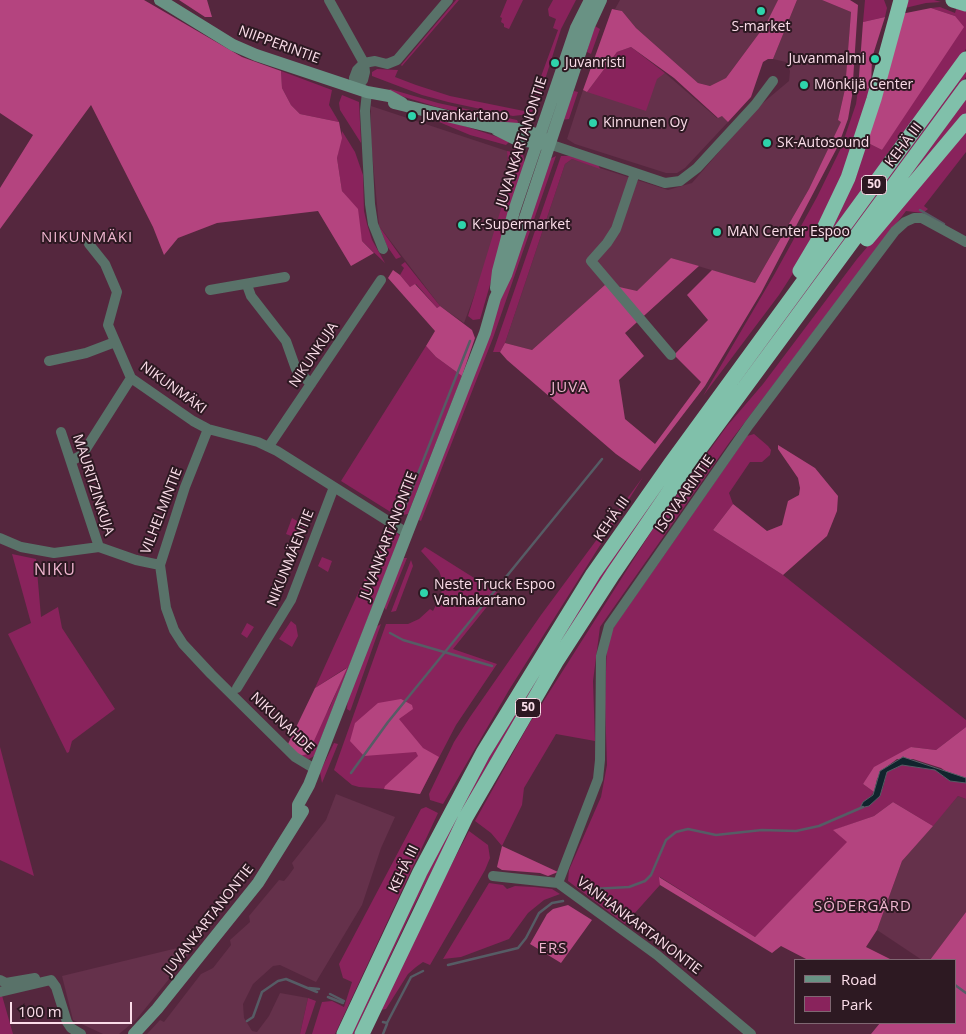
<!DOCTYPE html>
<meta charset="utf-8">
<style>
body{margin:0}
#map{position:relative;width:966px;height:1034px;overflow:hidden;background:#55273e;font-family:"Open Sans",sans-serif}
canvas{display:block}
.legend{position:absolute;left:794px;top:959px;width:162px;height:65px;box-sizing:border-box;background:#2d1922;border:1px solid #7f6772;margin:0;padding:6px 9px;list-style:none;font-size:15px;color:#fbdde9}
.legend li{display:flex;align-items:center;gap:10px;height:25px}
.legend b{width:25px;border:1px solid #7f6772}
.scale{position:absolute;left:10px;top:1002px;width:122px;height:22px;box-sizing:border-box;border:2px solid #fbdde9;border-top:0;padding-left:6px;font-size:15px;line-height:18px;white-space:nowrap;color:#fbdde9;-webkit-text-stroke:4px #2d1922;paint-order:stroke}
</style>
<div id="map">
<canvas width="966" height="1034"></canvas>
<ul class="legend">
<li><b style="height:6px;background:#699284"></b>Road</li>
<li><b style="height:14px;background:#89235c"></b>Park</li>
</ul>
<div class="scale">100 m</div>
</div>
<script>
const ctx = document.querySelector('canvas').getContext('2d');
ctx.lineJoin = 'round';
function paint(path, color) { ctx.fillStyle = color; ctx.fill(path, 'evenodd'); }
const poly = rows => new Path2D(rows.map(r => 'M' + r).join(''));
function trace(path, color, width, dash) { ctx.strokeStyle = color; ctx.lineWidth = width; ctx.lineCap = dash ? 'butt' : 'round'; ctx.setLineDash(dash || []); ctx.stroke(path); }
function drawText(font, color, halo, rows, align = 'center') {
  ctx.font = font + ' "Open Sans",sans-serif'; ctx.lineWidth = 4; ctx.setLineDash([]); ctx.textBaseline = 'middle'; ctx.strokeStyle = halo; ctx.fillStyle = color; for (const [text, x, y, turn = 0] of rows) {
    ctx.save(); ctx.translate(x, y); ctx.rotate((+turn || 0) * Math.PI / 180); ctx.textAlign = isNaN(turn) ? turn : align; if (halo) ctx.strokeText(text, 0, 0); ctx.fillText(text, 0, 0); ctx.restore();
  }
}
paint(poly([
 [620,0,778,0,766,24,726,78,710,86,698,83,636,28,622,11,615,9],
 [797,0,822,0,851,12,845,89,838,120,842,121,809,189,755,283,671,258,637,292,606,284,532,350,505,343,565,164,572,159,668,190,692,183,758,107,789,81,790,71,786,62,773,59],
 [665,73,717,118,722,115,728,122,685,168,677,173,666,173,575,144,567,139,583,90,587,92],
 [371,106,507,151,509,183,486,264,464,323,440,306,379,226,371,141],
 [336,794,395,817,381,848,362,905,316,982,280,965,273,966,253,984,243,1004,244,1018,252,1031,257,1032,269,1016,280,993,308,998,300,1034,147,1034,160,1020,164,1022,201,974,213,968,231,945,230,940,250,922,249,916,279,880,284,881,289,875,294,868,292,863,326,820],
 [958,796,966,799,966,912,930,960,922,960,877,930,902,861],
 [198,943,136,1020,119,1034,103,1034,73,1020,62,976]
]), '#65314b');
paint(poly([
 [456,0,459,0,402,66,401,65],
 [507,0,523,0,509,29,504,27,504,24,501,22,502,18,500,17],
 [553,0,576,0,561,29,537,105,530,114,513,116,448,102,422,95,372,76,372,72,377,69,398,70,395,77,416,85,450,96,524,111,529,100,532,101,558,30,553,28,556,19,549,16,548,9],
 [865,0,884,0,887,8,885,17,863,22],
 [905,0,934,0,941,2,926,3,905,8],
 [959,0,966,0,966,49,925,108,825,240,864,141,882,150,955,16,931,8,940,7,955,13],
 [593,25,600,29,591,54,587,52],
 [631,47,665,73,657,79,646,111,587,92,617,52],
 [966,69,966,77,950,99,546,665,476,785,414,906,354,1034,351,1034,412,903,474,782,618,546],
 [281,71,332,90,329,105,339,122,300,114,291,105,282,88],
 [871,88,841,180,801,261,779,295,703,396,774,275,817,197,841,148,856,104,858,90],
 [390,89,438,103,517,120,518,122,517,126,437,107,388,92],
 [574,91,578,92,569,119,561,120],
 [342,95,359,102,361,143,340,110,339,103],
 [966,98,966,114,884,210,936,140],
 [432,119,452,122,510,141,506,145,470,135],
 [342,131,355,152,363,175,364,211,367,224,372,240,385,263,362,241,356,209,342,191,337,158],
 [966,131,966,152,924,206,928,209,923,213,906,211,729,443,600,627,593,681,595,741,556,734,524,788,522,805,502,846,491,833,475,821,529,724,656,524,727,426,763,384,857,259],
 [516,146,522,150,525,163,481,316,480,319,473,320,468,316,509,183,507,151,512,152],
 [556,156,493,338,421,521,417,519,550,159],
 [561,156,573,156,598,164,600,169,572,159,565,164,505,343,500,352,493,352],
 [379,226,401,257,396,259,387,246],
 [405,262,440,306,437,308,416,284,410,287,400,275,404,268,401,265],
 [426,346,436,357,462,376,408,514,397,516,341,481],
 [754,434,768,446,771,450,770,455,762,462,750,462,729,493,733,504,713,530,783,575,966,720,966,727,936,750,911,747,863,784,874,792,860,808,883,788,887,772,902,765,936,770,944,777,966,783,966,799,958,796,933,826,893,802,874,816,834,830,848,842,755,937,660,877,660,885,625,924,568,881,569,870,601,797,607,765,605,702,607,640,614,627,747,436],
 [643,477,509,690,443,804,430,800,429,794,454,742,470,717,541,615],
 [292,518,306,526,299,539,286,534],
 [389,525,400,536,314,756,309,759,303,758,299,756,330,707,346,668,315,688],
 [425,547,498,593,453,649,497,664,456,725,420,794,401,790,359,787,352,785,334,770,386,624,408,624,419,619,430,609,433,611,441,595,443,582,439,571,421,551],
 [12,554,36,559,41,617,58,607,62,628,115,709,72,741,69,752,67,753,8,634,31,623],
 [322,557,332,561,328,572,318,566],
 [403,558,407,558,386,610,384,607],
 [411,560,413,566,396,611,391,612],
 [291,621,296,625,298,636,292,647,279,639],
 [247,623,254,627,247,638,241,634],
 [381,624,351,709,350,711,347,709,348,695,376,627],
 [334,743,338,744,322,783,320,772],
 [0,747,34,876,0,860],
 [426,807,438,813,335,1034,312,1034,322,1002,332,1001,344,1007,352,982,343,978,339,964,421,809],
 [469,831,488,845,490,858,485,870,430,965,423,962,416,967,408,974,386,1009,381,1010,423,919],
 [489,883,503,885,507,889,515,886,534,887,552,889,560,894,544,900,528,913,509,939,461,957,443,959],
 [0,991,1,992,13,1034,0,1034],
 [308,998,316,1001,305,1034,300,1034]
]), '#89235c');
paint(poly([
 [0,0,144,0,242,57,281,71,282,88,291,105,300,114,339,122,342,138,337,158,342,191,358,209,362,241,374,253,351,266,318,211,217,223,178,238,164,255,153,227,91,105,0,229,0,188,33,135,0,113],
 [179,0,207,0,212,17,205,17],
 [778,0,797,0,773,59,768,59,763,62,751,97,728,122,722,116,718,118,674,78,631,47,617,52,587,92,583,90,612,9,622,11,636,28,698,83,710,86,726,78,766,24],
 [822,0,850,0,858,5,852,96,848,119,838,146,761,293,705,386,640,471,616,454,507,360,500,352,505,343,532,350,606,284,637,291,671,258,699,266,625,333,644,356,619,380,625,419,655,444,701,382,674,355,708,320,687,295,712,270,755,283,809,189,841,122,838,120,845,89,851,12],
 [931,8,955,16,964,27,882,150,864,141,901,14],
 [885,17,872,58,871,88,858,90,863,22],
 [393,270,400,275,410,287,415,284,437,308,440,306,472,330,475,338,462,376,436,357,426,346,435,331,388,278],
 [778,445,815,468,838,496,837,511,827,536,783,575,713,530,733,504,767,531,782,525,788,501,799,495,800,488,798,478,778,449],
 [347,668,308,754,299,756,287,746,315,688],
 [401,699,412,705,413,709,399,719,423,748,439,757,420,794,384,789,385,786,418,756,416,752,364,756,350,741,355,723,378,703],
 [966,727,966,778,953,776,941,768,913,759,897,759,885,768,877,779,874,792,863,784,874,767,911,747,936,750],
 [893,802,933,826,902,861,877,930,866,947,892,960,808,960,781,946,772,953,660,885,659,877,755,937,847,842,833,830,874,816],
 [502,846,558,872,548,876,540,873,502,870,497,867],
 [568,905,592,920,561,963,530,944,547,914,553,909],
 [966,912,966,1034,871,1034,880,1023,955,1023,955,960,930,960]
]), '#b4447f');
const water = poly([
 [903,757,966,778,966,783,950,781,935,770,902,765,887,772,880,796,869,806,860,808,863,802,873,795,880,771,903,757]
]);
paint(water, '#10242d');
trace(water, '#565c65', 1);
trace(poly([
 [920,210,944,224],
 [403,512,470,341],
 [390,633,403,640,492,666],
 [351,773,388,722,602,459],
 [593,889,629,887,645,881,651,875,666,840,676,832,688,829,716,835,762,830,796,831,819,826,863,807],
 [448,965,518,948,526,938,539,913,552,903,563,901],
 [955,985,966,993],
 [309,988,319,989],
 [330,994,344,1001],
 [328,997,343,1003],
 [247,1021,253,1017,262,992,278,981,286,979,317,992],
 [383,1022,387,1023,411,977,423,971],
 [383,1034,387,1024]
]), '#565c65', 2.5);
trace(poly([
 [329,0,364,63,365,72,363,80,356,89],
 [364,63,375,61,387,64,397,60,448,0],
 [356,89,354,78,357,70,364,63],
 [367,92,365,111,370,204,373,224,383,249],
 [549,144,665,183,680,181,697,168,755,105,773,81],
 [635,173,616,229,607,243,591,261,671,355],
 [89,244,105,264,117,292,108,325,131,378,193,421,208,429,258,442,277,451,407,533],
 [247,285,251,296,286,341,296,369,311,384],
 [210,290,285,277],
 [49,361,86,353,115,342],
 [208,429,185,487,160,565,166,608,174,630,183,644,211,674,295,757,315,769],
 [61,432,99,547],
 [269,446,381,280],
 [71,461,82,455,131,378],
 [0,538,21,547,54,553,99,547,136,560,160,565],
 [237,688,291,600,334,487],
 [493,876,558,883,657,955,751,1034],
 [558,883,598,779,600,760,601,656,609,626,749,425,895,231,905,222,914,218,922,218,966,242],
 [0,980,6,983,35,978],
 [0,992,51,980,56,987,67,1022,71,1028,81,1034]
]), '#597269', 10);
trace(poly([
 [160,0,233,45,256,55,367,92,389,96,402,103],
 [394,103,492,127,518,129,540,135,546,141],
 [497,130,515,139,544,144],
 [496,288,498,271,514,211,576,28,590,0],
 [298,818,298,805,309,785,485,333,495,298,506,275,589,26,601,0],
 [134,1034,157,1009,258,883,303,811]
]), '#699284', 12);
trace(poly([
 [953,0,966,4],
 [867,239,966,121],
 [800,271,819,239,848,178,874,99,901,0],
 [344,1034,420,872,483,753,593,574,671,463,966,59],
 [362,1034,466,817,556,662,613,574,684,470,966,87]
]), '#80c0aa', 15);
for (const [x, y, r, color] of [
 [761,11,5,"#2ed4ab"],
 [875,59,5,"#2ed4ab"],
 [555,63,5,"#2ed4ab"],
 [804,85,5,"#2ed4ab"],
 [412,116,5,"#2ed4ab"],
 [593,123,5,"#2ed4ab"],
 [767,143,5,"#2ed4ab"],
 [462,225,5,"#2ed4ab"],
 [717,232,5,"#2ed4ab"],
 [424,593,5,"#2ed4ab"]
]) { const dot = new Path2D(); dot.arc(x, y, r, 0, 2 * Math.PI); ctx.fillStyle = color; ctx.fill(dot); trace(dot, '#2d1922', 2); }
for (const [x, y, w] of [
 [874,185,25],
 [528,708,25]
]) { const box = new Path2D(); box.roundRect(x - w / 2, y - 9.5, w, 19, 4); ctx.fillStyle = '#2d1922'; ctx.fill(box); trace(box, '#fbdde9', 1); }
drawText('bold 12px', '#fbdde9', null, [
 ["50",874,185],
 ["50",528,708]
]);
drawText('14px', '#fbdde9', '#2d1922', [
 ["S-market",761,27,"center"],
 ["Juvanmalmi",865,59,"right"],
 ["Juvanristi",565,63],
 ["Mönkijä Center",814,85],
 ["Juvankartano",422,116],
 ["Kinnunen Oy",603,123],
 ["SK-Autosound",777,143],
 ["K-Supermarket",472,225],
 ["MAN Center Espoo",727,232],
 ["Neste Truck Espoo",434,585],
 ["Vanhakartano",434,601]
], 'left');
drawText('14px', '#fbdde9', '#2d1922', [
 ["NIIPPERINTIE",279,45,20],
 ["JUVANKARTANONTIE",522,142,-72],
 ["KEHÄ III",904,145,-53],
 ["NIKUNKUJA",314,355,-56],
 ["NIKUNMÄKI",173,388,36],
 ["MAURITZINKUJA",93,485,72],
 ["ISOVAARINTIE",685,494,-55],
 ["VILHELMINTIE",162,511,-69],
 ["KEHÄ III",612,519,-55],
 ["JUVANKARTANONTIE",389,536,-69],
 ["NIKUNMÄENTIE",291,558,-68],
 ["NIKUNAHDE",282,723,43],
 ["KEHÄ III",404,869,-64],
 ["JUVANKARTANONTIE",209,920,-52],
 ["VANHANKARTANONTIE",639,926,37]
]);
ctx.letterSpacing = '1px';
drawText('15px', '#eeb5ce', '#2d1922', [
 ["NIKUNMÄKI",87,238],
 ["JUVA",570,388],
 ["SÖDERGÅRD",863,907],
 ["ERS",553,949]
]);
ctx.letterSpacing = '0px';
ctx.letterSpacing = '1px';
drawText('16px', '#eeb5ce', '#2d1922', [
 ["NIKU",55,570]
]);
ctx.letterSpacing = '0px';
</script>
